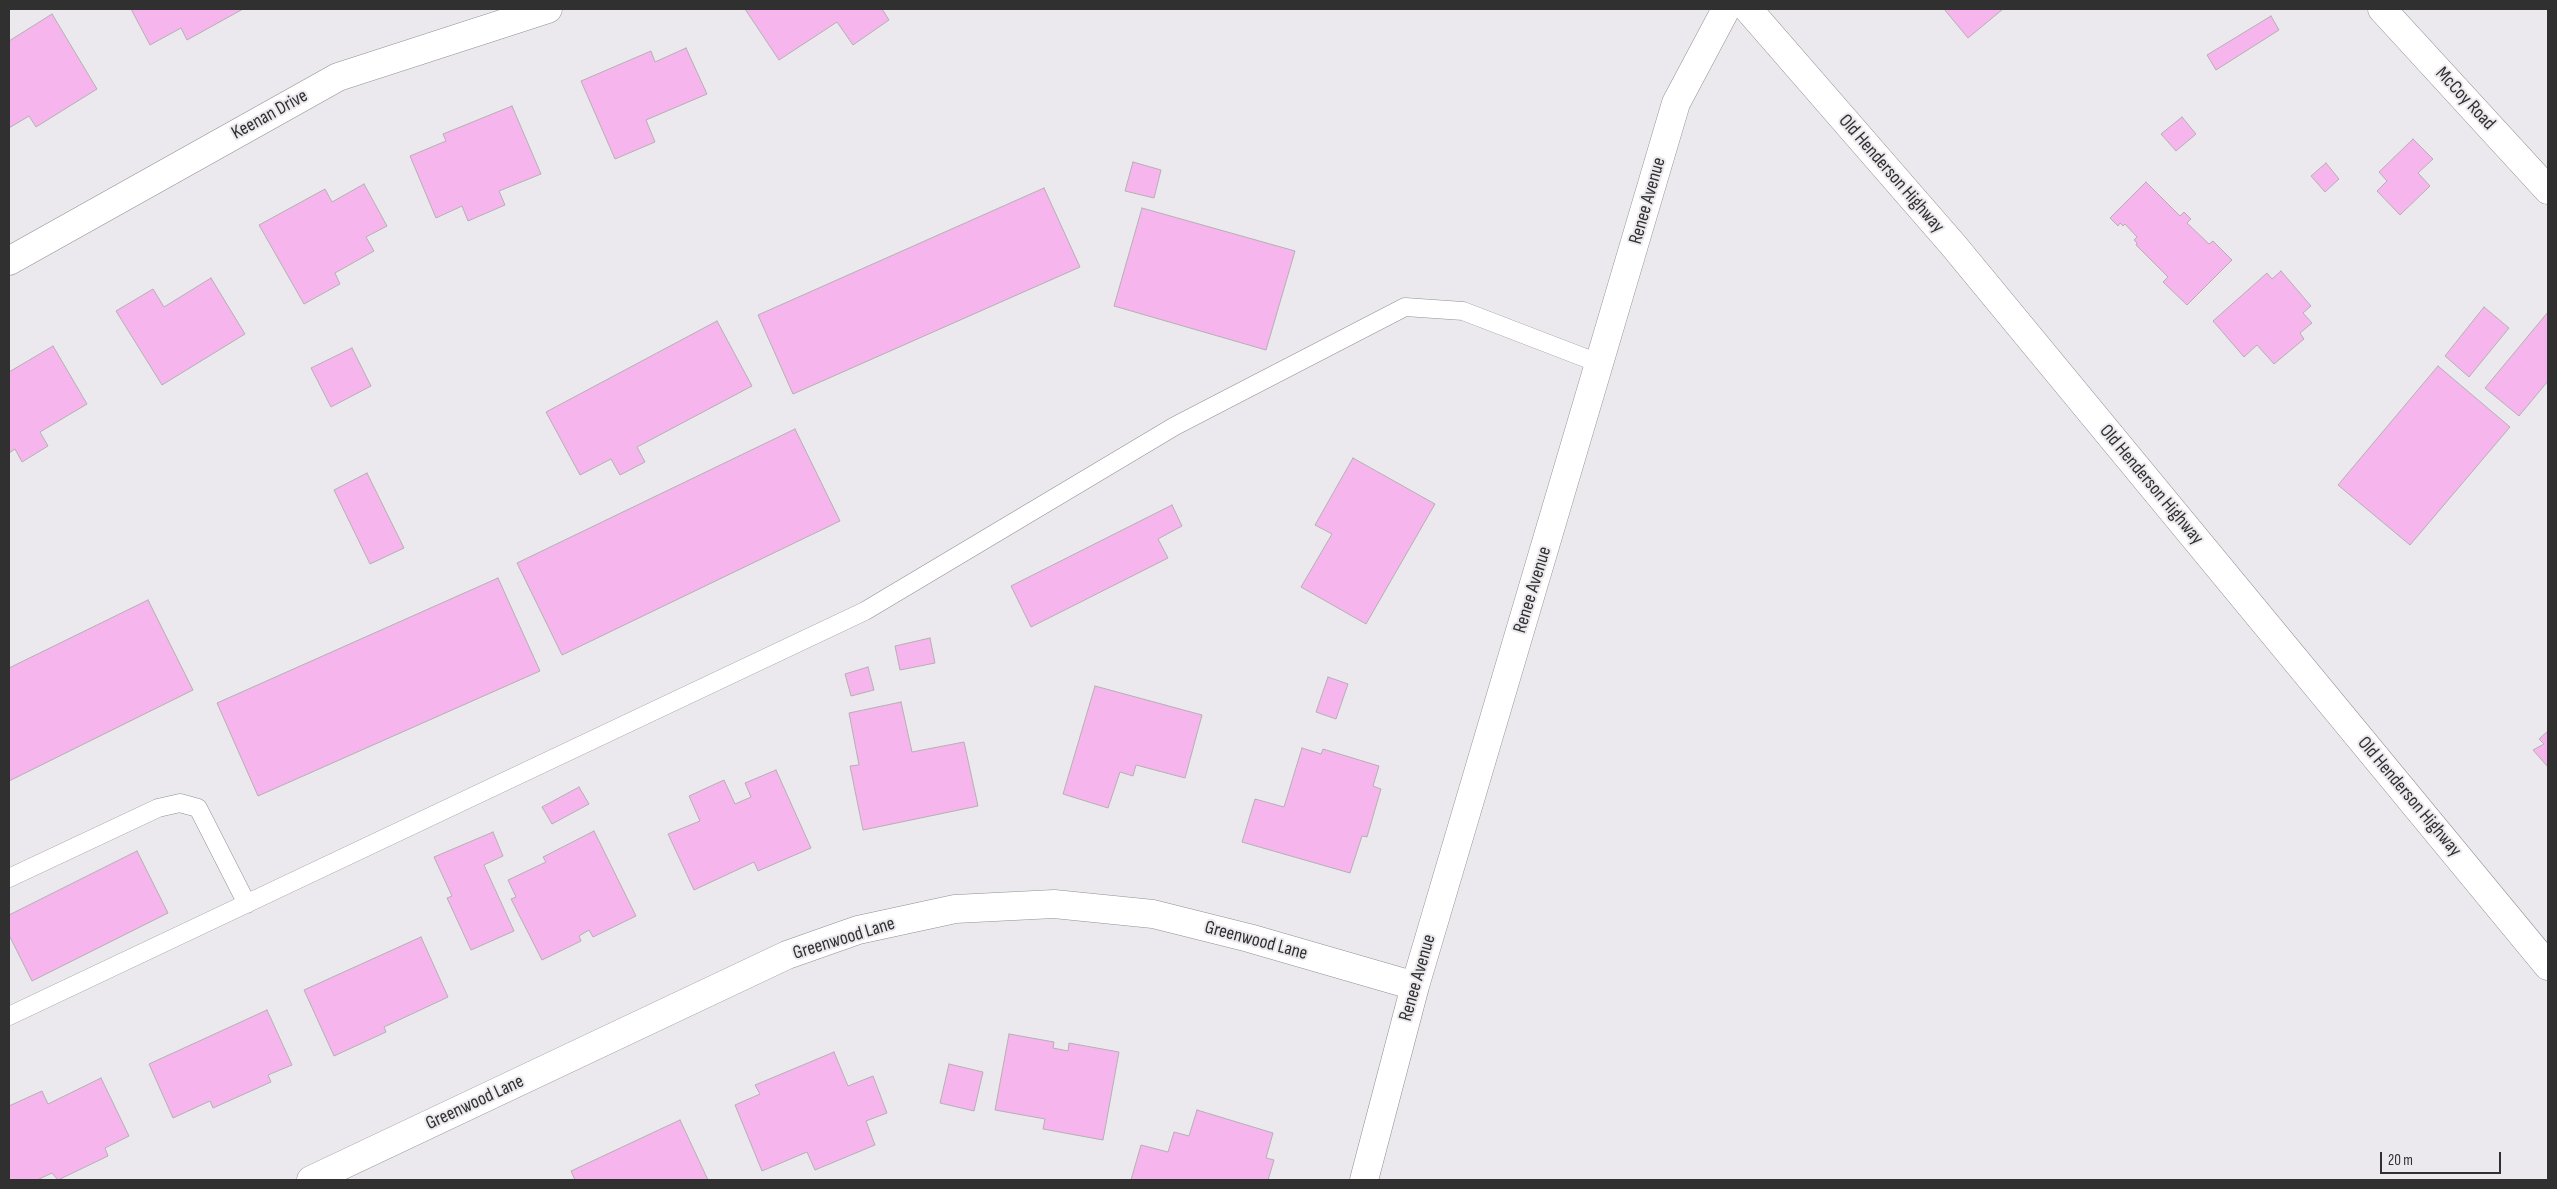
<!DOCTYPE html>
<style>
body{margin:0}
#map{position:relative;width:2557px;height:1189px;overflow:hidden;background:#ebe9ed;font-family:"Sofia Sans Condensed",sans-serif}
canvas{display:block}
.frame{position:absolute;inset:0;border:10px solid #303031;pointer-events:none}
.scale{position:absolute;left:2380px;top:1152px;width:121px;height:22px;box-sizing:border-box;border:2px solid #303031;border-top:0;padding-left:6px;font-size:15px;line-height:18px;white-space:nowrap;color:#303031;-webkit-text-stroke:4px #ebe9ed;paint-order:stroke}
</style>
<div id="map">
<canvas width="2557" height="1189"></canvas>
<div class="frame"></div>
<div class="scale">20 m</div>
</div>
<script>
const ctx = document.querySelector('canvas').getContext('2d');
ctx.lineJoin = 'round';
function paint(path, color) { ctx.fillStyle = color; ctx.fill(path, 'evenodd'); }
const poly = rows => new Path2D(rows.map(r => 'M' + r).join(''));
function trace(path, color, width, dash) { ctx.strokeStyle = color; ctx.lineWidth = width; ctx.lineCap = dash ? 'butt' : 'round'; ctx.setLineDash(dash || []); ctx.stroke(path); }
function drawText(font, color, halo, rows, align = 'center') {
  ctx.font = font + ' "Sofia Sans Condensed",sans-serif'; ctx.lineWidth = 4; ctx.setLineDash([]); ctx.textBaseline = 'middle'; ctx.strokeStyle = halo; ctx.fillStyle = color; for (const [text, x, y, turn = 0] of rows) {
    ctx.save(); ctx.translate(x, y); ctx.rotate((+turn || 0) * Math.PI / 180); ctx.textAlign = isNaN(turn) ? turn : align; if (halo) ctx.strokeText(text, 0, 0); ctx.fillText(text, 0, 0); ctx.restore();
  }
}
const building = poly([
 [131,9,243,9,187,40,181,28,150,45,131,9],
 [745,9,882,9,889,20,853,45,837,22,779,60,745,9],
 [1944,9,2003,9,1968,38,1944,9],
 [52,14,97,89,36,127,29,116,9,128,9,41,52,14],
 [2271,16,2279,30,2216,70,2207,55,2271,16],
 [686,48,707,94,646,120,655,142,615,159,581,81,651,51,655,62,686,48],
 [512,106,541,174,499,191,505,205,468,221,462,206,436,218,410,156,446,141,443,134,512,106],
 [2182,117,2196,134,2176,151,2161,134,2182,117],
 [2413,139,2433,159,2418,173,2430,186,2400,215,2377,191,2387,181,2379,172,2413,139],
 [1133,162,1161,170,1154,198,1125,191,1133,162],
 [2326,163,2339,179,2325,192,2311,176,2326,163],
 [2146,182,2180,216,2184,212,2191,219,2187,223,2209,244,2213,241,2232,260,2187,305,2163,282,2168,277,2136,245,2137,243,2134,240,2137,237,2125,224,2123,226,2120,223,2118,226,2110,218,2146,182],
 [364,184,387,226,366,237,374,251,335,273,340,284,304,304,259,225,325,189,332,202,364,184],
 [1044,188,1080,267,793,394,758,315,1044,188],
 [1142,208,1295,251,1266,350,1114,306,1142,208],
 [2281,271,2311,306,2303,313,2312,323,2300,333,2304,339,2274,364,2257,345,2244,357,2213,321,2267,273,2272,279,2281,271],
 [211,278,245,334,162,385,116,311,153,289,164,307,211,278],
 [2484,307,2509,328,2469,377,2445,356,2484,307],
 [2548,312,2548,381,2519,416,2485,388,2548,312],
 [717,321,752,386,637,447,645,462,620,475,611,459,580,475,546,412,717,321],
 [53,346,87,404,40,432,48,446,22,462,15,449,9,453,9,372,53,346],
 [352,348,371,386,331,407,311,368,352,348],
 [2438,366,2510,427,2410,545,2338,485,2438,366],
 [795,429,840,521,562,655,517,563,795,429],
 [1353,458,1435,504,1366,624,1301,587,1332,534,1315,525,1353,458],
 [367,473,404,548,370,564,334,490,367,473],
 [1172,505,1182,526,1158,539,1168,558,1031,627,1011,586,1172,505],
 [498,578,540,671,258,796,217,703,498,578],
 [148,600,193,690,9,781,9,668,148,600],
 [930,638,935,663,900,670,895,646,930,638],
 [868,667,874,690,851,696,845,674,868,667],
 [1328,677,1348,684,1336,719,1316,712,1328,677],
 [1095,686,1202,715,1185,778,1136,765,1133,776,1120,772,1108,808,1063,794,1095,686],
 [901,702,912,752,964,742,978,806,863,830,850,766,859,765,849,713,901,702],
 [2548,731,2548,767,2533,750,2544,744,2539,739,2548,731],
 [1302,748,1321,754,1323,749,1379,766,1373,786,1381,789,1367,837,1362,836,1350,873,1242,842,1255,799,1284,807,1302,748],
 [776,770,811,848,758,871,754,862,694,890,668,834,700,821,689,796,724,780,735,804,751,797,745,783,776,770],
 [579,787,589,804,552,824,542,807,579,787],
 [594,831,636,916,593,937,589,930,579,936,581,941,542,960,511,899,516,897,508,880,546,862,543,857,594,831],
 [493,832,503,856,484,865,514,931,471,950,447,898,452,896,434,857,493,832],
 [137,851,168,913,32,981,9,935,9,915,137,851],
 [421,937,448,997,384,1027,386,1032,334,1056,304,990,421,937],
 [267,1010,292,1065,268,1075,271,1082,213,1108,210,1101,173,1118,149,1064,267,1010],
 [1009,1034,1054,1042,1053,1048,1068,1051,1069,1043,1119,1052,1103,1140,1043,1129,1045,1119,995,1110,1009,1034],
 [834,1052,848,1086,873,1076,887,1113,866,1121,875,1145,815,1170,807,1152,762,1171,735,1105,760,1094,755,1085,834,1052],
 [949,1064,983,1072,974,1111,940,1103,949,1064],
 [101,1078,129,1136,105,1148,108,1156,58,1180,52,1173,37,1180,9,1180,9,1106,42,1091,48,1104,101,1078],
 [1197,1110,1273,1133,1266,1158,1274,1160,1268,1180,1131,1180,1141,1145,1168,1152,1174,1132,1189,1136,1197,1110],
 [680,1120,708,1180,575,1180,571,1171,680,1120]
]);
paint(building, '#f6b5ec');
trace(building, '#b3b0b2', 1);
const lane = poly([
 [9,878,158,808,180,803,198,808,247,904],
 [9,1016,865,611,1175,426,1405,307,1463,311,1601,364]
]);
const street = poly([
 [2382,9,2548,190],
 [9,261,338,77,548,9],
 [311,1180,787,955,858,930,955,909,1054,904,1153,914,1249,938,1415,986],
 [1364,1180,1415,986,1676,103,1726,9]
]);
const secondary = poly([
 [1748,9,1954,246,2548,966]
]);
trace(lane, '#918f93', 19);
trace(street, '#918f93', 29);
trace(secondary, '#918f93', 29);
trace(lane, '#fff', 18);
trace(street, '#fff', 28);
trace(secondary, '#fff', 28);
drawText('19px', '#303031', '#ebe9ed', [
 ["McCoy Road",2465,99,47],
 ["Keenan Drive",270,115,-29],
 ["Old Henderson Highway",1891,174,49],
 ["Renee Avenue",1648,201,-74],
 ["Old Henderson Highway",2151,485,50],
 ["Renee Avenue",1533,590,-73],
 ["Old Henderson Highway",2409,797,50],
 ["Greenwood Lane",844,939,-17],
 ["Greenwood Lane",1256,941,15],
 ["Renee Avenue",1418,978,-74],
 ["Greenwood Lane",475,1103,-25]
]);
</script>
